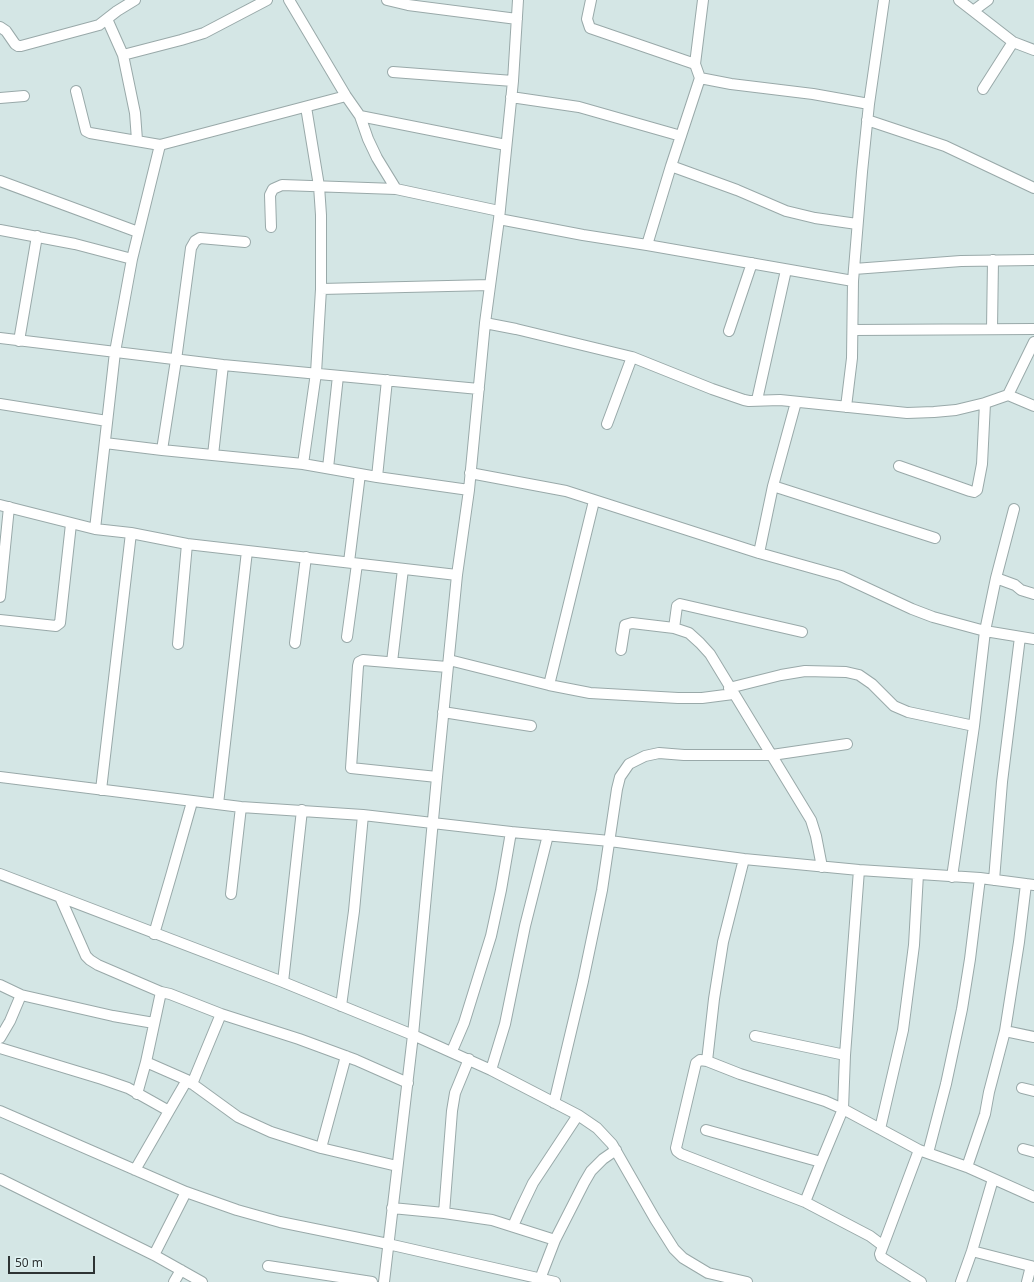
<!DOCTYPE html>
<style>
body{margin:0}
#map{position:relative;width:1034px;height:1282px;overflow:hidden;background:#d4e6e5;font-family:"Noto Sans",sans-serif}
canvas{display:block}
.scale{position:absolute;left:8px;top:1256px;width:87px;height:18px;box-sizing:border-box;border:2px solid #2d3333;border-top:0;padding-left:5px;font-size:12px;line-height:14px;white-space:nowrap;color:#2d3333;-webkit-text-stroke:3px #e1f3f3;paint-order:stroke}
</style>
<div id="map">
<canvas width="1034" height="1282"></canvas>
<div class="scale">50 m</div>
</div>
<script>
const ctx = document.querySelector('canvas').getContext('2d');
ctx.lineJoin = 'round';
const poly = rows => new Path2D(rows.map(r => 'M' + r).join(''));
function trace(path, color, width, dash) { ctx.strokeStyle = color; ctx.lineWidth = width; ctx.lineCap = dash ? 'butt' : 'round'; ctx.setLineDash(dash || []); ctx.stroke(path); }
const street = poly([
 [289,0,346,96,360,116,506,145],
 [387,0,408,5,517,19],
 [591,0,587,19,590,28,695,64],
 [959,0,1013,42,1034,50],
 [973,11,988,0],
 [107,19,123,55,135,113,137,140],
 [0,27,6,31,15,44,18,46,21,46,99,25,117,11,135,0],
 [123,55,181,40,204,33,267,0],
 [393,72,513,81],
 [700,78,731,84,813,94,869,104],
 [983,89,1013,42],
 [76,91,86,131,90,133,160,145],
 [511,97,579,107,681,136],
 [0,98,24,96],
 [360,116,368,139,377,158,396,189],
 [867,120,945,146,1034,188],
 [671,166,737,190,786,211,815,218,857,224],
 [0,181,138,232],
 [499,219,583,235,647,245,853,281],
 [271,227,270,195,273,189,282,185,396,189,499,211],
 [0,230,75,244,132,259],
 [647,245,671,166,700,78,695,64,703,0],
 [854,269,961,261,1034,260],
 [321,289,490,285],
 [485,323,516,329,632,357,712,389,744,400,749,401,780,400,907,413,934,412,956,410,985,403,1008,395,1034,342],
 [992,329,993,260],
 [853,330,1034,329],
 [729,331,752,263],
 [0,338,223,365,479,389],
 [19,341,37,236],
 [1008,395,1034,406],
 [757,400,786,270],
 [0,404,107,421],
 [846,407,852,358,853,281,862,172,869,104,884,0],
 [607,424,632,357],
 [105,443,162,450,303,464,377,477,469,490],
 [162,450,176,360,191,248,195,241,200,238,245,242],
 [213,455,223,365],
 [303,464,316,373,321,289,321,215,319,186,306,107],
 [899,466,970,491,974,492,977,490,982,464,985,403],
 [328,468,338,376],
 [470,473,566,491,759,553,841,576,912,609,933,617,985,631,1034,639],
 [377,477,387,380],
 [773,486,935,538],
 [0,505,95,529,131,533,187,544,457,575],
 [95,529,115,352,132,259,160,145,346,96],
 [759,553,773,486,796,402],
 [349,562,360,474],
 [996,578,1015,585,1021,590,1034,594],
 [0,597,9,507],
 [0,620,56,626,60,623,71,524],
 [674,628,677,606,680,604,802,632],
 [347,637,357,564],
 [295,643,306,557],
 [178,644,187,544],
 [621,650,625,625,632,623,674,628,689,633,700,643,710,654,811,820,816,836,822,867],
 [449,660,549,685,590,693,678,698,702,698,733,694],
 [392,662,403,569],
 [549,685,594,501],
 [729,688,781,675,805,671,846,672,859,675,872,684,894,706,908,712,974,726],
 [443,712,531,726],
 [0,777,241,807,363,815,511,832,610,841,744,859,859,870,980,878,1034,885],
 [437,777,351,768,358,666,359,662,363,660,447,667],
 [101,790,131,533],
 [218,804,247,551],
 [0,874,283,982,413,1035,491,1070,578,1115,597,1128,612,1144,655,1219,674,1249,683,1258,708,1273,747,1282],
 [952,877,974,726,985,631,996,578,1014,509],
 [994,880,1002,782,1020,637],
 [231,894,241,807],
 [60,897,86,956,90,960,98,965,161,992],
 [154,934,171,876,192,802],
 [283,982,302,810],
 [0,985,21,995,113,1016,154,1023],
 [341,1006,354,911,363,815],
 [1005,1031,1034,1037],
 [755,1036,845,1055],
 [0,1038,10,1021,21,995],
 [0,1048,102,1079,128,1088,169,1111,135,1170],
 [452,1051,464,1023,491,936,501,890,511,832],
 [707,1061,714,999,723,942,744,859],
 [146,1062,187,1080,238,1117,271,1132,321,1148,397,1166],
 [491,1070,505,1024,525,926,548,835],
 [192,1084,221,1014],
 [1022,1088,1034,1091],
 [137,1094,146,1062,161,992,170,994,221,1014,299,1039,356,1060,408,1083],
 [554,1103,583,981,602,890,617,789,620,777,629,764,645,756,659,753,684,755,772,755,847,744],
 [0,1111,186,1192,237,1210,280,1222,388,1244,555,1282],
 [169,1111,187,1080],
 [880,1129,903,1030,914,945,918,874],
 [706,1130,821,1162],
 [321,1148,346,1056],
 [1023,1149,1034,1152],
 [919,1150,880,1254,881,1257,921,1282],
 [928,1153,946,1084,962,1009,970,959,980,878],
 [967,1167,985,1114,989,1092,1005,1031,1019,942,1026,884],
 [0,1179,154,1255,202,1282],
 [805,1202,821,1162,843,1109,845,1055,859,870],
 [392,1208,444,1213,492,1220,555,1240],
 [444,1213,452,1111,455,1093,469,1059],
 [513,1226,521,1208,533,1183,578,1115],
 [882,1245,870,1236,805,1202,681,1154,677,1151,676,1148,696,1063,700,1060,707,1061,740,1074,825,1101,843,1109,919,1150,967,1167,1034,1197],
 [972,1251,1034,1267],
 [154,1255,186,1192],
 [268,1266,372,1282],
 [540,1279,555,1240,584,1183,591,1171,603,1159,616,1150],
 [174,1282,181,1270],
 [384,1282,413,1035,437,777,457,575,469,490,485,323,499,219,513,81,518,0],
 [961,1282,972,1251,993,1179],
 [1027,1282,1031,1266]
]);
trace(street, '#99a9a9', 12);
trace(street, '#fff', 10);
</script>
